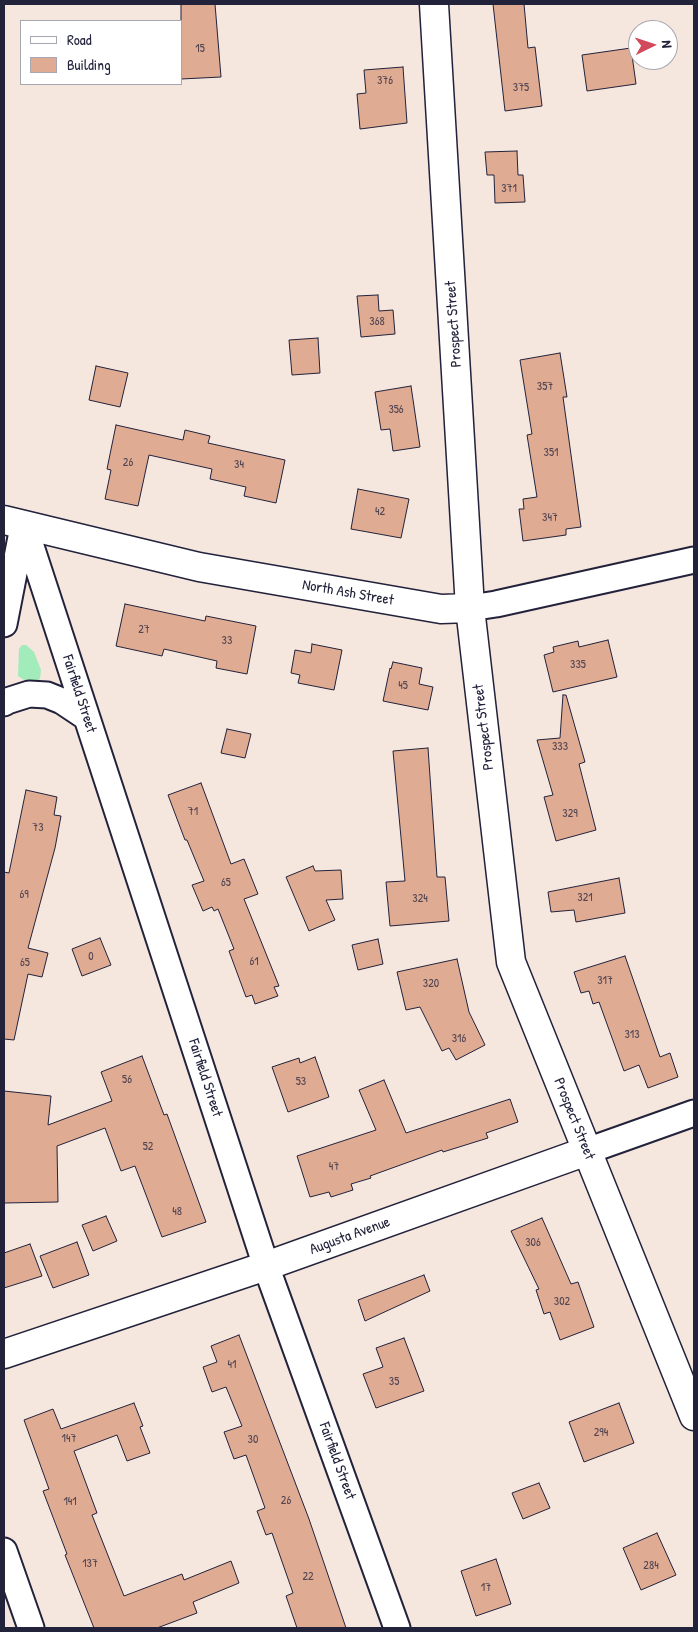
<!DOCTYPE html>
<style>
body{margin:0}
#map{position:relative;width:698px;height:1632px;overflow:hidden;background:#f5e6de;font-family:"Patrick Hand",sans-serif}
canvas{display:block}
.frame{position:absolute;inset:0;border:5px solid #22223b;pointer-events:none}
.legend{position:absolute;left:20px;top:20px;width:162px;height:65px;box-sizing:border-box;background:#fff;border:1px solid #a7a7b1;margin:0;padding:6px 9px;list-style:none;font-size:15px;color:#22223b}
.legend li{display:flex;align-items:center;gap:10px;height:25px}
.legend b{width:25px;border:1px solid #a7a7b1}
.north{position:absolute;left:628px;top:20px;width:50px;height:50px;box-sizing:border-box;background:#fff;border:1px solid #a7a7b1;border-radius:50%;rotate:86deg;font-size:14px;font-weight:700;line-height:20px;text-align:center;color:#22223b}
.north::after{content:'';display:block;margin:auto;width:18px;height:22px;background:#d1495b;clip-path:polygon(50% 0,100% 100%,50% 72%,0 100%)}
</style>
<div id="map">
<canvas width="698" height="1632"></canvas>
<div class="frame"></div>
<ul class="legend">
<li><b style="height:6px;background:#fff"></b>Road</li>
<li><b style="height:14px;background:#dfab92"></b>Building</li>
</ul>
<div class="north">N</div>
</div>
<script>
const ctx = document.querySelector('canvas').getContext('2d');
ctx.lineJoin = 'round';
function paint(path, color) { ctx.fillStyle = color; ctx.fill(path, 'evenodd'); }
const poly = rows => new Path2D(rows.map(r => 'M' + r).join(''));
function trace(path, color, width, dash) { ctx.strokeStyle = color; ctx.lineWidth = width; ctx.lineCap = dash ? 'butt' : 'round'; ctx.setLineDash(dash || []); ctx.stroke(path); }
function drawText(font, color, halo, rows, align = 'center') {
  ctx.font = font + ' "Patrick Hand",sans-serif'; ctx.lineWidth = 4.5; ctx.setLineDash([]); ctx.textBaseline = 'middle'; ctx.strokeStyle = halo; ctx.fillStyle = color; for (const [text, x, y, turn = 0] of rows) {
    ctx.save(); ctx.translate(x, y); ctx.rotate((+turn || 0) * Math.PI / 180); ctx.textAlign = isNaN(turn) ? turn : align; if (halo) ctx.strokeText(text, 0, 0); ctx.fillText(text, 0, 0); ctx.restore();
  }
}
paint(poly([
 [22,645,26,645,34,652,41,670,40,679,37,681,26,681,18,676,19,649]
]), '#a2ecbb');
const building = poly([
 [181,4,215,4,221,77,181,79,181,4],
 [493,4,524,4,528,48,535,47,542,106,505,111,493,4],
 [631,48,636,84,587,91,582,55,631,48],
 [403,67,407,123,360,129,357,94,366,93,364,70,403,67],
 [517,151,518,175,523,175,525,202,495,203,494,175,487,175,485,152,517,151],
 [378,295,379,311,393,310,395,334,361,337,357,296,378,295],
 [318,338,320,373,292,375,289,340,318,338],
 [560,353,567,397,563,397,581,527,566,529,566,535,523,541,519,509,524,509,523,499,537,497,527,435,532,434,520,360,560,353],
 [96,366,128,373,120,407,89,400,96,366],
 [411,386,420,447,393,451,390,429,381,430,375,392,411,386],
 [116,425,183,440,185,430,210,436,208,443,285,460,276,503,244,496,246,487,210,479,212,469,149,455,138,506,105,499,111,470,107,469,116,425],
 [358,489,409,499,401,538,351,529,358,489],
 [125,604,205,621,206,616,256,626,247,674,216,668,217,661,164,649,162,656,116,646,125,604],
 [608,640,617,677,553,692,544,655,554,652,553,647,578,641,579,647,608,640],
 [312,644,342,650,334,690,298,683,300,675,291,673,295,650,311,653,312,644],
 [393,662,422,668,419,684,433,687,428,710,383,701,390,668,391,669,393,662],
 [563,695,566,695,585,762,579,764,596,830,556,841,544,797,553,795,537,740,560,738,563,695],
 [227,729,251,734,245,758,221,753,227,729],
 [428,748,437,877,445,877,449,921,390,926,386,882,405,881,393,751,428,748],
 [201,783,231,864,244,859,258,894,244,899,279,986,274,987,278,996,255,1004,252,995,246,997,229,951,234,949,218,909,214,911,212,907,203,911,192,885,204,881,187,840,185,840,168,795,201,783],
 [26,790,57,797,54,815,61,816,55,848,28,948,48,953,42,977,28,974,14,1040,4,1039,4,872,9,873,26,790],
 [313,866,315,871,341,870,343,899,326,900,335,920,309,931,286,877,313,866],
 [619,878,625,913,576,922,574,910,551,912,548,892,619,878],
 [100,938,111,965,82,976,72,949,100,938],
 [378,939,383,964,358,970,352,945,378,939],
 [625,956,660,1057,670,1053,678,1077,648,1088,639,1065,624,1071,599,1002,593,1004,589,991,581,993,574,972,625,956],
 [457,959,469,1012,485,1045,456,1060,449,1048,442,1051,420,1007,406,1010,397,972,457,959],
 [142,1056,164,1115,167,1114,206,1222,162,1237,135,1166,121,1171,105,1128,57,1146,58,1202,4,1203,4,1091,51,1096,48,1125,112,1101,101,1072,142,1056],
 [315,1057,329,1097,288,1112,272,1067,299,1058,300,1063,315,1057],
 [384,1080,406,1133,510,1099,518,1122,486,1133,488,1138,443,1152,442,1150,370,1176,371,1178,351,1184,353,1190,331,1197,329,1192,310,1197,297,1156,376,1130,359,1090,384,1080],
 [106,1216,117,1241,93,1251,82,1225,106,1216],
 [542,1218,571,1284,578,1282,594,1327,560,1340,550,1312,544,1314,536,1290,539,1289,511,1231,542,1218],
 [77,1242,89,1275,53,1288,40,1256,77,1242],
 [30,1244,42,1276,4,1288,4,1253,30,1244],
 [424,1275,430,1291,365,1321,358,1300,424,1275],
 [239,1335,309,1519,346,1628,297,1628,286,1596,293,1593,272,1533,266,1535,257,1511,265,1508,246,1455,234,1459,224,1432,242,1426,226,1387,212,1392,203,1367,217,1362,211,1346,239,1335],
 [404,1338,424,1391,376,1408,363,1374,383,1367,376,1348,404,1338],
 [134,1403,143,1426,140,1427,150,1453,127,1461,117,1435,74,1451,97,1513,92,1515,124,1596,182,1574,184,1580,231,1561,239,1583,193,1602,197,1613,157,1628,94,1628,65,1555,67,1554,43,1491,49,1489,24,1420,53,1409,61,1429,134,1403],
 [619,1403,634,1443,584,1462,569,1422,619,1403],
 [539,1483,550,1508,523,1519,512,1493,539,1483],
 [657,1533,676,1575,641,1590,623,1548,657,1533],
 [496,1559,511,1604,476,1616,461,1571,496,1559]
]);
paint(building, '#dfab92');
trace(building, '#22223b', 1);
const street = poly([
 [24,525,266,1266,397,1628],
 [470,608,496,604,694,560],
 [4,624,23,527],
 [4,703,7,701,29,694,47,695,62,701,86,717],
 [587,1151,694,1113],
 [4,1551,31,1628]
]);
const secondary = poly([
 [434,4,470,608,511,962,694,1416],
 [4,520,199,567,441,609,470,608],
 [4,1354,266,1266,587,1151]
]);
trace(street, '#22223b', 29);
trace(secondary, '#22223b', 31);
trace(street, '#fff', 25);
trace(secondary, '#fff', 28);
drawText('12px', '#514451', null, [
 ["15",200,49],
 ["376",385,81],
 ["375",521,88],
 ["371",509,189],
 ["368",377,322],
 ["357",545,387],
 ["356",396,410],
 ["351",551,453],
 ["26",128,463],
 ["34",239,465],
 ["42",380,512],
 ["347",550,518],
 ["27",144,630],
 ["33",227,641],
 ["335",578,665],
 ["45",403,686],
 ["333",560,747],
 ["71",193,812],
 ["329",570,814],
 ["73",38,828],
 ["65",226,883],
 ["69",24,895],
 ["321",585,898],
 ["324",420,899],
 ["0",91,957],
 ["61",254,962],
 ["65",25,963],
 ["317",605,981],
 ["320",431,984],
 ["313",632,1035],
 ["316",459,1039],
 ["56",127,1080],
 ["53",301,1082],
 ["52",148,1147],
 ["47",334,1167],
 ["48",177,1212],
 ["306",533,1243],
 ["302",562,1302],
 ["41",232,1365],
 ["35",394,1382],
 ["294",601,1433],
 ["147",69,1439],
 ["30",253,1440],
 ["26",286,1501],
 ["141",70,1502],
 ["137",90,1564],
 ["284",651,1566],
 ["22",308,1577],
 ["17",486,1588]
]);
drawText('15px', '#22223b', '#fff', [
 ["Prospect Street",454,324,-94],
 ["North Ash Street",348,593,10],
 ["Fairfield Street",79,694,72],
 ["Prospect Street",484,727,-97],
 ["Fairfield Street",205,1078,72],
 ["Prospect Street",574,1119,68],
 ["Augusta Avenue",350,1236,-20],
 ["Fairfield Street",337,1461,70]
]);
</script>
